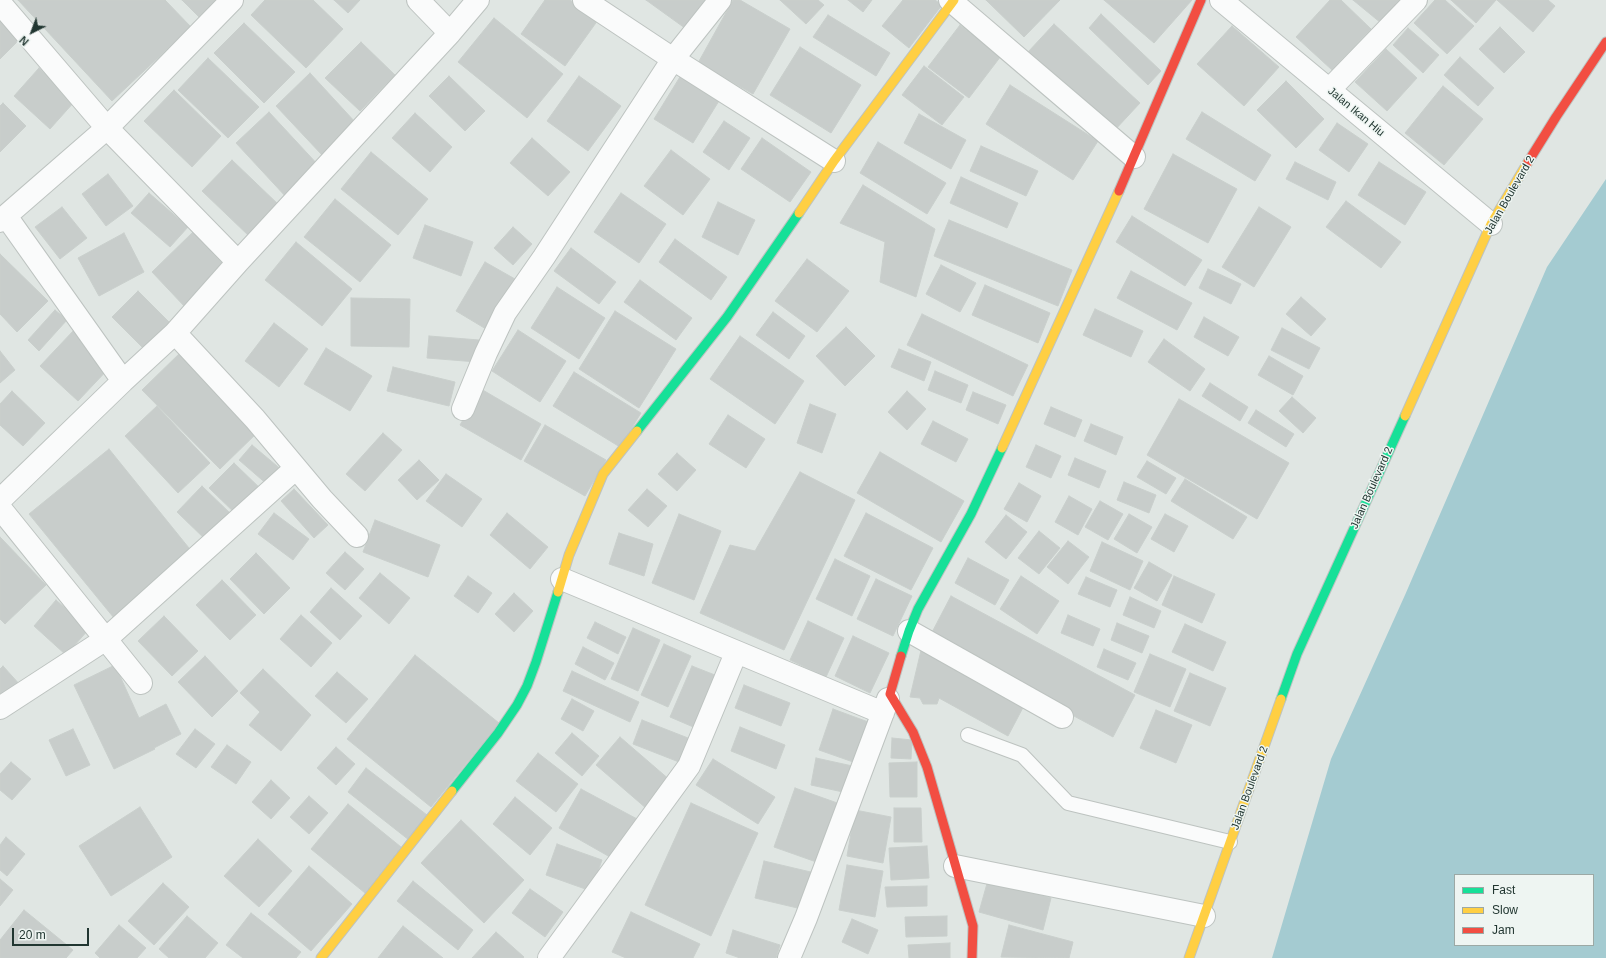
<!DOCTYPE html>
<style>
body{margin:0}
#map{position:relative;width:1606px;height:958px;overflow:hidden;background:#e0e6e3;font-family:Helvetica,sans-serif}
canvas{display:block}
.legend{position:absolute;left:1454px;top:874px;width:140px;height:72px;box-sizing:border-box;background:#eef5f2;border:1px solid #9ca9a5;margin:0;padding:5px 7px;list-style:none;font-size:12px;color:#213631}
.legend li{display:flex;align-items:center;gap:8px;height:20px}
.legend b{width:20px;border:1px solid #9ca9a5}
.north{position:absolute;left:12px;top:12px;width:40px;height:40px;-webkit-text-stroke:3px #eef5f2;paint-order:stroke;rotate:222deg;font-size:11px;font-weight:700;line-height:16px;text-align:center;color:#213631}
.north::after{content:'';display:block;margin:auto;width:14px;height:18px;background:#213631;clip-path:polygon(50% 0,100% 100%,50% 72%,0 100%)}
.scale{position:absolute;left:12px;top:928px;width:77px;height:18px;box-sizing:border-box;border:2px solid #213631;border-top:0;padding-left:5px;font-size:12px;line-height:14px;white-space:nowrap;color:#213631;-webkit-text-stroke:3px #eef5f2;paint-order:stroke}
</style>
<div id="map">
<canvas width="1606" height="958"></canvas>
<ul class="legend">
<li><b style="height:5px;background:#16e098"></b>Fast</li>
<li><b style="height:5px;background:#ffcf43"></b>Slow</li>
<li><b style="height:5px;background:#f24e42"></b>Jam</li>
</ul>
<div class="north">N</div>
<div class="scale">20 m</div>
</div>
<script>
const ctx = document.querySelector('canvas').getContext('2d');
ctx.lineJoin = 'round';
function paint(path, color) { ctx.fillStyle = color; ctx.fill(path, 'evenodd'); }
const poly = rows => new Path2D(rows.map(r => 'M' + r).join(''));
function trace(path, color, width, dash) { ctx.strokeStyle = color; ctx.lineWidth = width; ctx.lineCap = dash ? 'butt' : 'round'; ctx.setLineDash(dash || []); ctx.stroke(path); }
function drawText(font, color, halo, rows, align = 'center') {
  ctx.font = font + ' Helvetica,sans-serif'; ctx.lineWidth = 3; ctx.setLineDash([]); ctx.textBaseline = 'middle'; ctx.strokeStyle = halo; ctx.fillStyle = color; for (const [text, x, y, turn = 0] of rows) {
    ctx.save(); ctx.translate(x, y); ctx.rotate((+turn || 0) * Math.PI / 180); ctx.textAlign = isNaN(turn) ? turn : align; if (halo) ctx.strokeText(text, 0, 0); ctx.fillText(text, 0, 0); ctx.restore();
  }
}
paint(poly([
 [1606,179,1606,958,1272,958,1331,759,1405,595,1547,267],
 [1455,875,1593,875,1593,945,1455,945]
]), '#a4cbd1');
const building = poly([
 [18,0,165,0,191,27,112,101,18,0],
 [182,0,216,0,199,17,182,0],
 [265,0,313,0,343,29,306,68,251,15,265,0],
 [334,0,360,0,348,13,334,0],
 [545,0,570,0,598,20,565,66,521,34,545,0],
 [646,0,712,0,689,31,646,0],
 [733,0,740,0,790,29,753,94,698,63,733,0],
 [780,0,818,0,824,5,806,24,780,0],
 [848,0,872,0,863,12,848,0],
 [903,0,935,0,942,5,909,48,882,26,903,0],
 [986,0,1060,0,1024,37,986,0],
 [1104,0,1192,0,1154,43,1104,0],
 [1330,0,1341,0,1371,29,1332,70,1296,37,1330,0],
 [1353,0,1399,0,1381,23,1353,0],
 [1435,0,1445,0,1474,26,1447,54,1414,23,1435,0],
 [1451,0,1496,0,1476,23,1451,0],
 [1497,0,1548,0,1555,6,1533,32,1497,0],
 [1101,14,1161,71,1148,85,1089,28,1101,14],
 [828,15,890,53,876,76,813,37,828,15],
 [0,16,22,37,0,59,0,16],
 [494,18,563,74,527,118,458,62,494,18],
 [244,23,295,72,264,103,214,53,244,23],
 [1054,24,1140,103,1114,131,1028,52,1054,24],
 [960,25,1001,56,969,98,928,67,960,25],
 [1232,26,1279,67,1244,106,1197,64,1232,26],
 [1500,27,1525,52,1504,73,1479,49,1500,27],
 [1408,28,1439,55,1423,73,1393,45,1408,28],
 [361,42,395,75,360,111,325,78,361,42],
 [800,47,861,85,831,133,770,95,800,47],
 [1386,49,1417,78,1387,111,1355,82,1386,49],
 [1460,57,1494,88,1478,106,1444,75,1460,57],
 [208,58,259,107,228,138,178,90,208,58],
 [924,66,964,97,942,125,902,95,924,66],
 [39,68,75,101,50,129,14,96,39,68],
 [683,72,722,96,693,143,654,119,683,72],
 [310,73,356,123,322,155,276,106,310,73],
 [449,76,485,111,465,131,429,96,449,76],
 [579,76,621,106,588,151,547,121,579,76],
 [1286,81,1324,119,1296,148,1257,110,1286,81],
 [1010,85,1098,141,1073,180,986,124,1010,85],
 [1443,86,1483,119,1444,165,1405,133,1443,86],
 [174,90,221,136,192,167,144,121,174,90],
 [3,103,26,126,0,152,0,106,3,103],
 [269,112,320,167,287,198,236,143,269,112],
 [1202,112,1271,155,1255,181,1186,139,1202,112],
 [415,113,452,147,430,172,392,138,415,113],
 [919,114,966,140,951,169,904,143,919,114],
 [724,121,750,138,729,170,703,152,724,121],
 [1337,123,1368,144,1349,172,1319,150,1337,123],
 [532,138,570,172,548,196,510,163,532,138],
 [762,138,811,172,790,202,741,169,762,138],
 [878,142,946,183,927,214,860,173,878,142],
 [981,146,1038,171,1026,196,970,171,981,146],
 [671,150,710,179,683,215,644,186,671,150],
 [371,152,428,199,398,235,341,189,371,152],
 [1173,154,1237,189,1208,243,1144,209,1173,154],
 [232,160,280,206,250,237,202,191,232,160],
 [1295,162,1336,182,1328,200,1286,179,1295,162],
 [1379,162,1426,192,1405,225,1358,195,1379,162],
 [108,174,133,206,106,226,82,194,108,174],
 [961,177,1018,203,1007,228,950,203,961,177],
 [863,185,935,229,916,297,880,282,885,242,840,223,863,185],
 [149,193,188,227,170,247,131,213,149,193],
 [621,193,666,224,639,263,594,232,621,193],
 [335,199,391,245,360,282,304,237,335,199],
 [1346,201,1401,242,1381,268,1326,227,1346,201],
 [718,202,755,220,738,255,702,237,718,202],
 [62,207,87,238,60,259,35,227,62,207],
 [1259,207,1291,227,1254,287,1222,267,1259,207],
 [1132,216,1202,260,1185,286,1116,242,1132,216],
 [949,220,1072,270,1058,306,934,256,949,220],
 [425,225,473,242,461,276,413,258,425,225],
 [513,227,532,244,513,265,494,248,513,227],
 [193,232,226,267,185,307,152,272,193,232],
 [124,233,144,272,99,296,78,258,124,233],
 [675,239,727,277,711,300,659,262,675,239],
 [296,242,352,289,322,326,265,280,296,242],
 [571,248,616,282,599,304,554,271,571,248],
 [0,254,48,301,17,332,0,314,0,254],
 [807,259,849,291,817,332,775,301,807,259],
 [485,262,515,279,486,329,456,311,485,262],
 [941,265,976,283,960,312,926,294,941,265],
 [1208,269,1241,284,1231,304,1199,288,1208,269],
 [1131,271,1192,303,1177,330,1117,298,1131,271],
 [640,280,692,318,676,340,624,302,640,280],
 [985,285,1050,313,1038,343,972,315,985,285],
 [557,287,605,318,579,359,531,328,557,287],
 [138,291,169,322,143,348,112,317,138,291],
 [1301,297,1326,319,1311,336,1286,314,1301,297],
 [351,298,410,299,409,347,351,346,351,298],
 [1095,309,1143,331,1131,357,1083,335,1095,309],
 [55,310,67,320,39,351,28,340,55,310],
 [615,311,676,349,639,408,579,369,615,311],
 [773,312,805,336,789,359,756,335,773,312],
 [922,314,1028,365,1013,396,907,345,922,314],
 [1204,317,1239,337,1228,356,1194,337,1204,317],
 [274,323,308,349,279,387,245,361,274,323],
 [846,327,875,356,845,386,816,356,846,327],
 [1282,328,1320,348,1309,369,1271,350,1282,328],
 [74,330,111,366,78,401,40,366,74,330],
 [518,330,566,361,540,402,492,371,518,330],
 [429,336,479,340,477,362,427,358,429,336],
 [740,336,804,381,775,424,710,379,740,336],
 [1164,339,1205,369,1190,391,1148,362,1164,339],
 [326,348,372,376,350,411,304,384,326,348],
 [899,349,931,362,924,381,891,367,899,349],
 [0,351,15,370,0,383,0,351],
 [182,351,260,430,220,469,142,390,182,351],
 [1269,356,1303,376,1293,395,1258,375,1269,356],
 [393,367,455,382,449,406,387,391,393,367],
 [935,371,968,385,961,403,928,390,935,371],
 [574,372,641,413,620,447,553,406,574,372],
 [1210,383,1248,407,1240,421,1202,396,1210,383],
 [481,389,541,424,521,460,460,425,481,389],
 [12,391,45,423,23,446,0,425,0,404,12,391],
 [907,391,926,409,907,430,888,412,907,391],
 [973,392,1006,405,998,424,966,410,973,392],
 [1292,397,1316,418,1303,433,1279,411,1292,397],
 [1179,399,1289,463,1257,519,1147,455,1179,399],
 [810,404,836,414,822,453,797,443,810,404],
 [157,406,210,463,178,493,125,436,157,406],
 [1051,407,1082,420,1075,437,1044,424,1051,407],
 [1256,410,1294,434,1286,447,1248,423,1256,410],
 [728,415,765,439,746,468,709,444,728,415],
 [933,421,968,439,956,462,921,444,933,421],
 [1091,424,1123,437,1116,455,1084,441,1091,424],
 [545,425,606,460,585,496,524,461,545,425],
 [383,433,402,450,365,491,346,474,383,433],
 [252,445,283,471,269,486,239,460,252,445],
 [1036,445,1061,456,1051,478,1026,467,1036,445],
 [109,449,193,553,114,618,29,514,109,449],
 [880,452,964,501,941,542,857,493,880,452],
 [677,453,696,470,677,491,658,474,677,453],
 [1075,458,1106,471,1099,488,1068,475,1075,458],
 [419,460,439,480,417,500,398,480,419,460],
 [1147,461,1176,478,1166,494,1137,477,1147,461],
 [234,463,265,493,240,518,209,488,234,463],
 [800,472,855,500,784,650,700,613,730,545,755,551,800,472],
 [446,474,482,499,462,527,426,501,446,474],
 [1185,479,1247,517,1233,539,1171,501,1185,479],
 [1124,482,1156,495,1149,513,1117,500,1124,482],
 [1019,483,1041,496,1027,522,1004,509,1019,483],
 [202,486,233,516,208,542,177,512,202,486],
 [294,489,328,525,314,538,281,501,294,489],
 [647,489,667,506,648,527,628,510,647,489],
 [1069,496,1092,509,1078,535,1055,522,1069,496],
 [1100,501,1123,514,1108,540,1085,527,1100,501],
 [274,513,309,539,293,560,258,534,274,513],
 [507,513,548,547,530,569,490,535,507,513],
 [866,513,933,548,911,590,844,556,866,513],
 [679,514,721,531,694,600,652,583,679,514],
 [1129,514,1152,527,1137,553,1114,539,1129,514],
 [1165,514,1188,526,1174,552,1151,539,1165,514],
 [1006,515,1027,532,1006,559,985,542,1006,515],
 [375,520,440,545,428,577,363,552,375,520],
 [1039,531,1060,548,1039,574,1018,558,1039,531],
 [619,533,653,544,644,576,609,564,619,533],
 [0,537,46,585,5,624,0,619,0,537],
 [1068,541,1089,557,1068,584,1047,567,1068,541],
 [1102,542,1143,561,1130,590,1090,571,1102,542],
 [345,552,364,569,345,590,326,573,345,552],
 [256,553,290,588,264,614,230,579,256,553],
 [968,558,1009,580,995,605,955,583,968,558],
 [835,559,870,576,852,616,816,599,835,559],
 [1149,562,1172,575,1157,601,1134,588,1149,562],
 [380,573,410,598,389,624,359,598,380,573],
 [468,576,492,593,478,613,454,596,468,576],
 [1021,576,1059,601,1037,634,1000,609,1021,576],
 [1174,576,1215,594,1202,623,1162,605,1174,576],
 [1086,577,1117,590,1110,607,1078,594,1086,577],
 [876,579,912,596,893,636,857,619,876,579],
 [222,580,256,615,230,640,196,605,222,580],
 [331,588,362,616,340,640,310,612,331,588],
 [514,593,533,611,514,632,495,614,514,593],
 [951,596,1135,695,1113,737,929,638,951,596],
 [1130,597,1161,611,1154,628,1123,615,1130,597],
 [56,600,89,629,66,655,34,626,56,600],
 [301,615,332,643,311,667,280,639,301,615],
 [1068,615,1100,629,1093,646,1061,633,1068,615],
 [164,616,198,651,172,676,138,641,164,616],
 [808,621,844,638,826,677,790,660,808,621],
 [595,622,626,637,618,654,587,638,595,622],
 [1117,623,1149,636,1142,653,1111,640,1117,623],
 [1185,624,1226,642,1213,671,1172,652,1185,624],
 [633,628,660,640,638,691,611,679,633,628],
 [853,636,889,653,870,693,835,676,853,636],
 [923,642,1027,700,1008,736,939,698,937,704,923,704,920,698,910,697,923,642],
 [664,644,691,656,668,707,641,695,664,644],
 [583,647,614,663,605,680,575,664,583,647],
 [1104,649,1136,663,1128,680,1097,667,1104,649],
 [1150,654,1186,669,1170,707,1134,692,1150,654],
 [415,655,499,723,431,807,347,739,415,655],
 [205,656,238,691,212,717,178,682,205,656],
 [115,665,139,718,166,704,181,734,154,748,155,749,114,769,74,685,115,665],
 [3,666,21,686,0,705,0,669,3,666],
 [692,666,720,677,698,729,670,717,692,666],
 [263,669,311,715,281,751,249,725,260,712,240,693,263,669],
 [572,671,639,702,630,722,563,691,572,671],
 [337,672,368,699,346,723,315,696,337,672],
 [1190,673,1226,688,1210,726,1174,711,1190,673],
 [744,685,790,703,781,726,735,708,744,685],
 [572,699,594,711,583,731,561,719,572,699],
 [833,709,871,723,856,763,819,750,833,709],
 [1156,710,1192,725,1176,763,1140,748,1156,710],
 [642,720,688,738,679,762,633,744,642,720],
 [740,727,785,745,776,769,731,751,740,727],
 [73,729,90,765,66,776,49,740,73,729],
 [195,729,215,744,196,768,176,754,195,729],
 [572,733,599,756,582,776,555,753,572,733],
 [620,737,671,781,647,809,596,765,620,737],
 [892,738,912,740,911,759,891,758,892,738],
 [227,745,251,762,236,784,211,767,227,745],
 [336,747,355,764,336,785,317,768,336,747],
 [538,753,578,784,556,812,516,781,538,753],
 [816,758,857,767,852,794,811,785,816,758],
 [713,759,775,797,758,824,696,785,713,759],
 [11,762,31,779,12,800,0,790,0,774,11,762],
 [917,762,917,797,890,797,889,763,917,762],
 [366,768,427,815,409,840,348,792,366,768],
 [271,780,290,798,271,819,252,802,271,780],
 [795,788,843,805,822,864,774,847,795,788],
 [581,789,639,820,617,861,559,828,581,789],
 [309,796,328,813,309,834,290,817,309,796],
 [515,797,552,828,530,855,493,824,515,797],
 [691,803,758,833,711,936,645,905,691,803],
 [348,804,401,847,365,893,311,849,348,804],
 [140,807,172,857,111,896,79,846,140,807],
 [894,808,921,808,922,842,894,842,894,808],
 [855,810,891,817,883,863,847,856,855,810],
 [461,820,524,880,484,923,421,863,461,820],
 [6,837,25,854,7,876,0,870,0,845,6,837],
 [258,839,292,871,259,907,224,876,258,839],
 [557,844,602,860,591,891,546,875,557,844],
 [927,846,929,878,891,880,889,848,927,846],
 [764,861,815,873,806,910,755,898,764,861],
 [847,865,883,871,875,917,839,910,847,865],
 [309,866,352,904,311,951,268,914,309,866],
 [0,879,13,890,0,906,0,879],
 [988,880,1051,898,1043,930,979,912,988,880],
 [413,881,473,930,458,950,397,901,413,881],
 [163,883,189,907,154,945,128,921,163,883],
 [927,886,927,906,887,907,885,887,927,886],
 [530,889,563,912,545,937,512,913,530,889],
 [24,910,73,950,66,958,0,958,0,940,24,910],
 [631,912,700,944,693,958,626,958,612,952,631,912],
 [251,913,301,952,296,958,243,958,226,945,251,913],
 [187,916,218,943,205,958,169,958,159,949,187,916],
 [947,916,947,936,906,937,905,917,947,916],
 [852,919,878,930,868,954,842,942,852,919],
 [119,925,146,948,137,958,100,958,95,953,119,925],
 [1009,925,1073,942,1069,958,1001,957,1009,925],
 [403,926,443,958,378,958,403,926],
 [733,930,780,945,776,958,740,958,726,953,733,930],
 [496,932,524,957,523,958,472,958,496,932],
 [950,943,950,958,909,958,908,945,950,943]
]);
paint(building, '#c8cdcb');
trace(building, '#c9cfcc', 1);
const lane = poly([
 [968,735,1022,755,1068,803,1230,842]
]);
const street = poly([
 [418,0,450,33],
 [584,0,673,59,834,161],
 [950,0,1134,157],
 [1221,0,1491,224],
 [0,3,107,128,238,262],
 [1329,90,1416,0],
 [6,216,123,381],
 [0,221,107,128,232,0],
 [175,333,255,419,322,499,357,536],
 [463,409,486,353,505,313,544,257,673,59,720,0],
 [0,500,123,381,175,333,238,262,450,33,478,0],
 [0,508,141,683],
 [562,579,883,713],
 [909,631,1062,717],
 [0,708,106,639,296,468],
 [955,866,1204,916],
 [549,958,689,766,736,653],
 [789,958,806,918,888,699]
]);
const fast = poly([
 [637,431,727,317,799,213],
 [901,656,909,631,918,609,971,514,1002,448],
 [1281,699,1297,654,1405,416],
 [452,791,498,733,517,705,527,686,536,662,558,592]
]);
const slow = poly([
 [799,213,834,161,954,0],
 [1405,416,1491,224,1528,162],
 [1002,448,1119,191],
 [558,592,569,555,603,474,637,431],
 [321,958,452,791],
 [1189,958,1281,699]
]);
const jam = poly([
 [1528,162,1556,117,1606,42],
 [1119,191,1201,0],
 [901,656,890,694,913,732,927,767,973,926,972,958]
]);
trace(lane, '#bdc3c0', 16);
trace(street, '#bdc3c0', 24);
trace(fast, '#bdc3c1', 11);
trace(slow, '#bdc3c1', 11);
trace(jam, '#bdc3c1', 11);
trace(lane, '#fafbfb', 14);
trace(street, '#fafbfb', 22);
trace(fast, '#16e098', 9);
trace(slow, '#ffcf43', 9);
trace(jam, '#f24e42', 9);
drawText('11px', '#213631', '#eef5f2', [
 ["Jalan Ikan Hiu",1356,112,40],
 ["Jalan Boulevard 2",1510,195,-60],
 ["Jalan Boulevard 2",1372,488,-66],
 ["Jalan Boulevard 2",1250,788,-70]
]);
</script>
